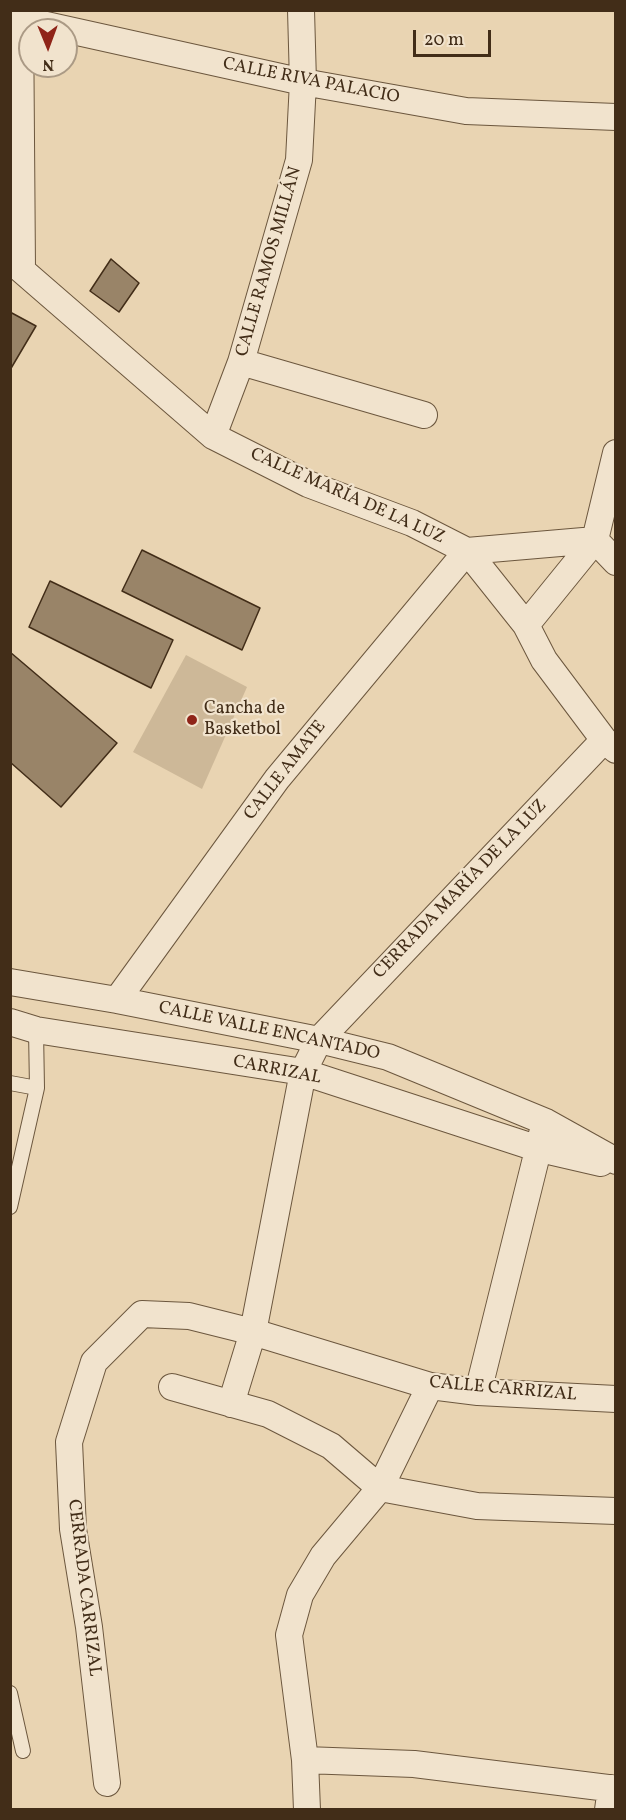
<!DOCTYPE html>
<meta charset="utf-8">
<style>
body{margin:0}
#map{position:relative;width:626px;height:1820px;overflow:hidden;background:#e9d4b2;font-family:Vollkorn,serif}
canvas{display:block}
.frame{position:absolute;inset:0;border:12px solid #422d18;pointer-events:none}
.north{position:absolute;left:18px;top:18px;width:60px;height:60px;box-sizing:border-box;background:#f1e3cd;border:2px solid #ab9a85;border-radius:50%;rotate:179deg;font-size:16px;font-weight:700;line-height:24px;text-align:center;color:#422d18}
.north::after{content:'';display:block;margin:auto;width:21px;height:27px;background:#8f2418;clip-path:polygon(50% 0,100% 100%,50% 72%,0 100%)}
.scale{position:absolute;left:413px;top:30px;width:78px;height:27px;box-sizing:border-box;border:3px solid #422d18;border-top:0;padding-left:8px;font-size:18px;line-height:21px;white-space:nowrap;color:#422d18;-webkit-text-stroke:4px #f1e3cd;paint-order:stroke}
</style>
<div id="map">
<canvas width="626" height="1820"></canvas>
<div class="frame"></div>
<div class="north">N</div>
<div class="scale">20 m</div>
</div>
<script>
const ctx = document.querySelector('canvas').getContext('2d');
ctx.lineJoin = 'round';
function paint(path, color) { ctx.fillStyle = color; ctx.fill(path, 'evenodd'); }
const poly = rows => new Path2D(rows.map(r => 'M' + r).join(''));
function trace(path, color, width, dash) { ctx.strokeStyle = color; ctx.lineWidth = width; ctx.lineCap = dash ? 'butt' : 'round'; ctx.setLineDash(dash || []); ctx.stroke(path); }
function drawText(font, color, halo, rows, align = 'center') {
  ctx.font = font + ' Vollkorn,serif'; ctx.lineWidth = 4.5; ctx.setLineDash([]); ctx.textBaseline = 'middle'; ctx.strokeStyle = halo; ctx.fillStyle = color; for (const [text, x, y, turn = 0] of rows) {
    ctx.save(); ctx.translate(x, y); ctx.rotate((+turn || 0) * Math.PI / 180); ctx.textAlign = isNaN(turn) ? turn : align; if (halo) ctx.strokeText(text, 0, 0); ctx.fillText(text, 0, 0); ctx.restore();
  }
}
paint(poly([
 [186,655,247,687,202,789,133,752]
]), '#cdb898');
const building = poly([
 [111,259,139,283,119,312,90,291,111,259],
 [10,312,36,326,10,370,10,312],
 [142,550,260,608,242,650,122,591,142,550],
 [50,581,173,640,151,688,29,627,50,581],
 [10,652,117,743,61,807,10,762,10,652]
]);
paint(building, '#998468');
trace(building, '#422d18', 1.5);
const lane = poly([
 [10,1083,37,1088],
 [10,1207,37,1088,36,1030],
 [10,1693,23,1751]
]);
const street = poly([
 [20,10,22,269],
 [10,17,303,82,466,111,616,117],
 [10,260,213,436,308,484,412,523,467,551,526,625,544,660,604,740,616,750],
 [241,362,424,415],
 [213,436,241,362,299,160,303,82,301,10],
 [526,625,595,540,616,562],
 [10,982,117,1000,319,1040,388,1057,546,1122,616,1161],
 [117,1000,277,779,467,551,595,540,616,453],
 [10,1022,36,1030,303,1072,536,1148,601,1163],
 [172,1387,268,1414,331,1446,380,1488,477,1506,616,1511],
 [478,1392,542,1134],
 [231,1404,253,1332,303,1072,319,1040,604,740],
 [305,1760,414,1764,616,1789],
 [107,1783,89,1627,73,1529,69,1442,94,1362,142,1314,189,1316,253,1332,430,1386,478,1392,616,1399],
 [307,1810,305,1760,289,1635,300,1595,323,1556,380,1488,430,1386],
 [608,1810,611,1788]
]);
trace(lane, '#6c573e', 16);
trace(street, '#6c573e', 28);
trace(lane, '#f1e3cd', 14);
trace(street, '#f1e3cd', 26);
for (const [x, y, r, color] of [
 [192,720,6,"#8f2418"]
]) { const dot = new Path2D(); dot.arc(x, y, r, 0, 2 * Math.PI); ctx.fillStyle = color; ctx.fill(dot); trace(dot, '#f1e3cd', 2); }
drawText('18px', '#422d18', '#f1e3cd', [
 ["CALLE RIVA PALACIO",311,82,11],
 ["CALLE RAMOS MILLÁN",270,262,-74],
 ["CALLE MARÍA DE LA LUZ",347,497,24],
 ["CALLE AMATE",286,771,-52],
 ["CERRADA MARÍA DE LA LUZ",461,890,-46],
 ["CALLE VALLE ENCANTADO",269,1032,12],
 ["CARRIZAL",277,1071,11],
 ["CALLE CARRIZAL",503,1390,5],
 ["CERRADA CARRIZAL",83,1588,83]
]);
drawText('18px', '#422d18', '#f1e3cd', [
 ["Cancha de",204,710],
 ["Basketbol",204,731]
], 'left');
</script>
